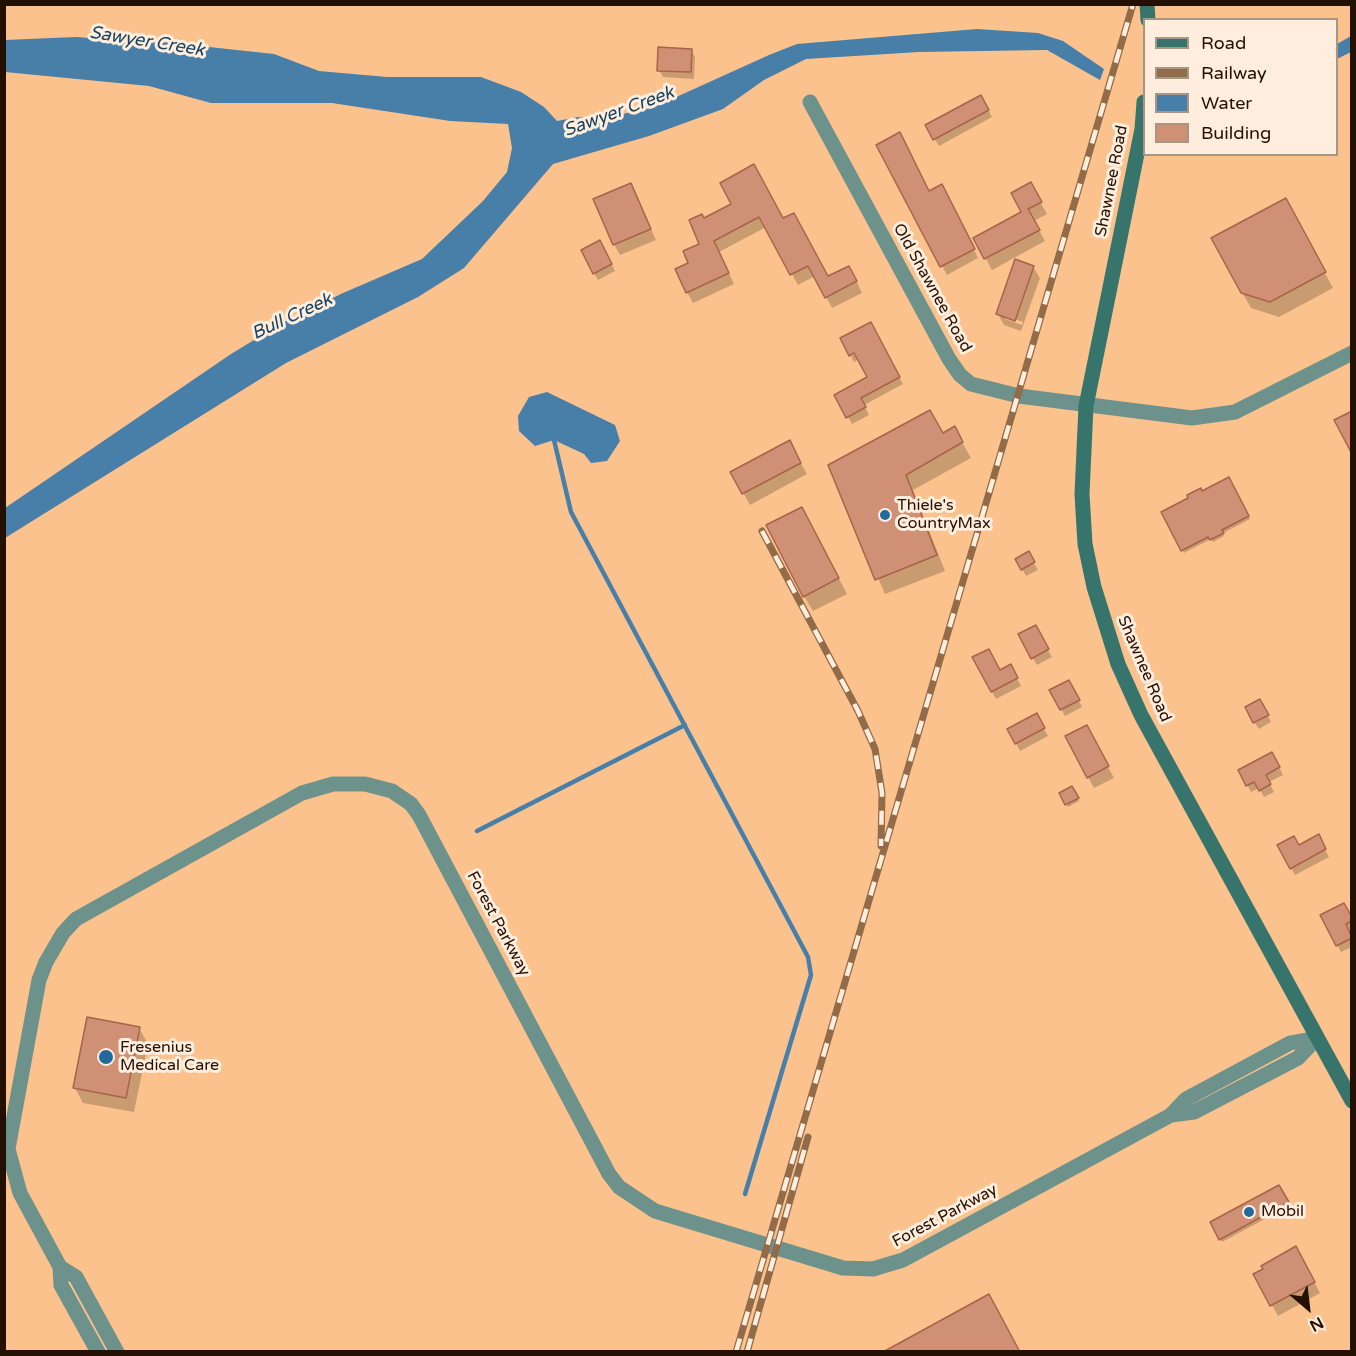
<!DOCTYPE html>
<style>
body{margin:0}
#map{position:relative;width:1356px;height:1356px;overflow:hidden;background:#fcc28d;font-family:"Varela Round",sans-serif}
canvas{display:block}
.frame{position:absolute;inset:0;border:6px solid #241000;pointer-events:none}
.legend{position:absolute;left:1143px;top:18px;width:195px;height:138px;box-sizing:border-box;background:#ffeddd;border:2px solid #a79585;margin:0;padding:8px 10px;list-style:none;font-size:18px;color:#241000}
.legend li{display:flex;align-items:center;gap:12px;height:30px}
.legend b{width:30px;border:2px solid #a79585}
.north{position:absolute;left:1278px;top:1278px;width:60px;height:60px;-webkit-text-stroke:4px #ffeddd;paint-order:stroke;rotate:152deg;font-size:16px;font-weight:700;line-height:24px;text-align:center;color:#241000}
.north::after{content:'';display:block;margin:auto;width:21px;height:27px;background:#241000;clip-path:polygon(50% 0,100% 100%,50% 72%,0 100%)}
</style>
<div id="map">
<canvas width="1356" height="1356"></canvas>
<div class="frame"></div>
<ul class="legend">
<li><b style="height:8px;background:#37746b"></b>Road</li>
<li><b style="height:8px;background:#926b48"></b>Railway</li>
<li><b style="height:16px;background:#487fa9"></b>Water</li>
<li><b style="height:16px;background:#d09075"></b>Building</li>
</ul>
<div class="north">N</div>
</div>
<script>
const ctx = document.querySelector('canvas').getContext('2d');
ctx.lineJoin = 'round';
function paint(path, color) { ctx.fillStyle = color; ctx.fill(path, 'evenodd'); }
const poly = rows => new Path2D(rows.map(r => 'M' + r).join(''));
function trace(path, color, width, dash) { ctx.strokeStyle = color; ctx.lineWidth = width; ctx.lineCap = dash ? 'butt' : 'round'; ctx.setLineDash(dash || []); ctx.stroke(path); }
function drawText(font, color, halo, rows, align = 'center') {
  ctx.font = font + ' "Varela Round",sans-serif'; ctx.lineWidth = 6; ctx.setLineDash([]); ctx.textBaseline = 'middle'; ctx.strokeStyle = halo; ctx.fillStyle = color; for (const [text, x, y, turn = 0] of rows) {
    ctx.save(); ctx.translate(x, y); ctx.rotate((+turn || 0) * Math.PI / 180); ctx.textAlign = isNaN(turn) ? turn : align; if (halo) ctx.strokeText(text, 0, 0); ctx.fillText(text, 0, 0); ctx.restore();
  }
}
paint(poly([
 [977,29,1038,33,1063,41,1104,69,1100,80,1047,50,919,52,806,59,764,80,723,109,649,136,553,164,464,268,418,297,286,363,5,538,5,508,231,354,282,323,343,293,422,259,483,201,507,172,512,148,508,124,450,121,332,103,211,103,149,86,5,72,5,40,75,37,172,43,274,54,319,71,387,77,481,77,521,92,544,107,557,121,578,117,593,120,652,108,769,55,797,44],
 [1351,36,1351,52,1337,59,1337,44],
 [547,392,615,425,620,441,607,461,591,463,584,454,554,440,535,446,519,431,518,416,529,397]
]), '#487fa9');
paint(poly([
 [691,50,695,57,694,79,663,77,659,70],
 [981,97,992,117,939,146,927,126],
 [1030,184,1047,214,1034,221,1045,241,992,270,975,238,1023,213],
 [631,185,656,240,620,255,614,244],
 [929,192,946,195,978,258,947,275,942,266],
 [733,204,783,220,828,278,855,278,862,293,832,308,815,276,798,285,766,227,719,252,734,284,693,303,687,292,690,264,701,244,704,220],
 [1294,215,1333,288,1279,317,1251,308,1242,292],
 [604,249,615,271,598,280,594,273],
 [1033,267,1040,278,1021,331,1004,325,998,314],
 [1005,316,1023,322,1022,325,1005,319],
 [870,324,903,384,864,405,869,415,852,424,836,396,869,378,859,359,854,362,851,356,862,351],
 [954,428,971,458,913,490,945,571,885,594,830,465,943,435],
 [789,442,807,474,750,505,732,472],
 [1228,479,1250,519,1223,533,1224,536,1213,542,1211,539,1184,553,1163,513],
 [810,524,847,594,813,611,804,596],
 [1028,553,1038,570,1026,576,1017,559],
 [1035,627,1052,657,1037,665,1020,635],
 [974,658,999,672,1014,673,1021,686,996,699],
 [1069,682,1082,707,1065,716,1051,691],
 [1036,715,1048,736,1020,751,1009,730],
 [1268,716,1271,722,1259,729,1255,723],
 [1092,738,1114,778,1094,788,1088,777],
 [1272,754,1283,775,1269,782,1274,792,1264,797,1259,788,1251,792,1240,771],
 [1072,788,1079,801,1068,807,1061,793],
 [1318,836,1329,857,1295,875,1279,846,1299,846],
 [1322,916,1352,919,1352,931,1349,932,1352,947,1341,952],
 [139,1028,148,1044,134,1112,83,1103,75,1088],
 [1279,1187,1289,1206,1222,1242,1212,1223],
 [1302,1259,1320,1293,1278,1316,1255,1275]
]), '#0003');
trace(poly([
 [554,440,571,512,808,957,811,975,745,1194],
 [477,831,685,725]
]), '#487fa9', 4.5);
const building = poly([
 [658,47,692,49,691,72,657,71,658,47],
 [981,95,989,110,933,140,925,125,981,95],
 [900,132,929,191,942,184,975,249,940,267,876,145,900,132],
 [754,164,783,218,794,213,828,276,849,266,857,281,825,298,808,266,790,275,759,217,714,241,729,273,686,293,675,269,688,263,683,251,699,244,689,220,702,214,704,218,731,204,720,183,754,164],
 [1031,182,1042,202,1028,209,1040,230,984,259,973,238,1021,212,1011,193,1031,182],
 [631,183,651,229,613,245,593,199,631,183],
 [1286,198,1326,272,1270,302,1241,293,1211,238,1286,198],
 [600,240,612,264,593,274,581,250,600,240],
 [1015,259,1034,266,1015,321,996,314,1015,259],
 [871,322,900,377,861,398,866,407,846,418,834,395,867,377,854,353,849,356,840,338,871,322],
 [930,410,943,433,955,426,963,442,906,475,937,555,875,580,828,465,930,410],
 [1352,411,1352,454,1334,420,1352,411],
 [790,440,801,463,742,494,730,472,790,440],
 [1229,477,1249,516,1222,530,1224,533,1210,540,1208,537,1181,551,1161,512,1188,498,1187,495,1201,488,1202,491,1229,477],
 [802,507,839,578,803,597,766,525,802,507],
 [1029,551,1035,562,1021,570,1015,559,1029,551],
 [1036,625,1049,649,1031,659,1018,634,1036,625],
 [989,649,1000,670,1011,664,1018,678,991,692,972,657,989,649],
 [1069,680,1080,700,1060,710,1049,690,1069,680],
 [1260,699,1269,715,1253,723,1245,707,1260,699],
 [1037,713,1045,728,1015,744,1007,729,1037,713],
 [1087,725,1109,766,1087,778,1065,736,1087,725],
 [1272,752,1280,767,1266,775,1271,784,1259,791,1254,782,1246,786,1238,770,1272,752],
 [1072,786,1079,798,1065,805,1059,793,1072,786],
 [1319,834,1326,849,1290,869,1277,845,1294,836,1299,845,1319,834],
 [1344,903,1352,917,1352,921,1346,924,1352,938,1336,946,1320,915,1344,903],
 [87,1017,140,1027,126,1098,73,1088,87,1017],
 [1279,1185,1289,1202,1219,1240,1210,1222,1279,1185],
 [1296,1246,1315,1282,1270,1306,1253,1274,1263,1269,1261,1266,1296,1246],
 [989,1294,1020,1352,883,1352,989,1294]
]);
paint(building, '#d09075');
trace(building, '#a76449', 1.5);
trace(poly([
 [810,102,949,359,960,375,971,384,1019,396,1192,418,1235,412,1352,353],
 [1171,1115,1194,1112,1298,1058,1317,1038],
 [60,1267,76,1277,117,1352],
 [98,1352,61,1285,60,1267,20,1193,8,1149,39,980,46,962,63,933,76,919,302,793,333,784,365,784,392,791,411,804,419,815,609,1174,619,1187,655,1211,843,1268,873,1269,903,1260,1171,1115,1186,1099,1290,1043,1317,1038]
]), '#6d928c', 15);
trace(poly([
 [1147,4,1148,20],
 [1144,102,1142,129,1086,406,1082,494,1085,544,1094,587,1118,664,1141,715,1352,1101]
]), '#37746b', 15);
const rail = poly([
 [762,531,858,711,875,749,882,793,881,846],
 [736,1352,1133,4],
 [747,1352,808,1137]
]);
trace(rail, '#926b48', 7);
trace(rail, '#ffeddd', 4.5, [14]);
for (const [x, y, r, color] of [
 [885,515,6,"#1f6b9e"],
 [106,1057,8,"#1f6b9e"],
 [1249,1212,6,"#1f6b9e"]
]) { const dot = new Path2D(); dot.arc(x, y, r, 0, 2 * Math.PI); ctx.fillStyle = color; ctx.fill(dot); trace(dot, '#ffeddd', 2); }
drawText('16px', '#241000', '#ffeddd', [
 ["Shawnee Road",1112,181,-79],
 ["Old Shawnee Road",932,288,61],
 ["Shawnee Road",1144,669,67],
 ["Forest Parkway",498,924,62],
 ["Forest Parkway",945,1216,-28]
]);
drawText('16px', '#241000', '#ffeddd', [
 ["Thiele's",897,506],
 ["CountryMax",897,524],
 ["Fresenius",120,1048],
 ["Medical Care",120,1066],
 ["Mobil",1261,1212]
], 'left');
drawText('italic 18px', '#174260', '#ffeddd', [
 ["Sawyer Creek",147,42,9],
 ["Sawyer Creek",619,112,-20],
 ["Bull Creek",292,317,-25]
]);
</script>
